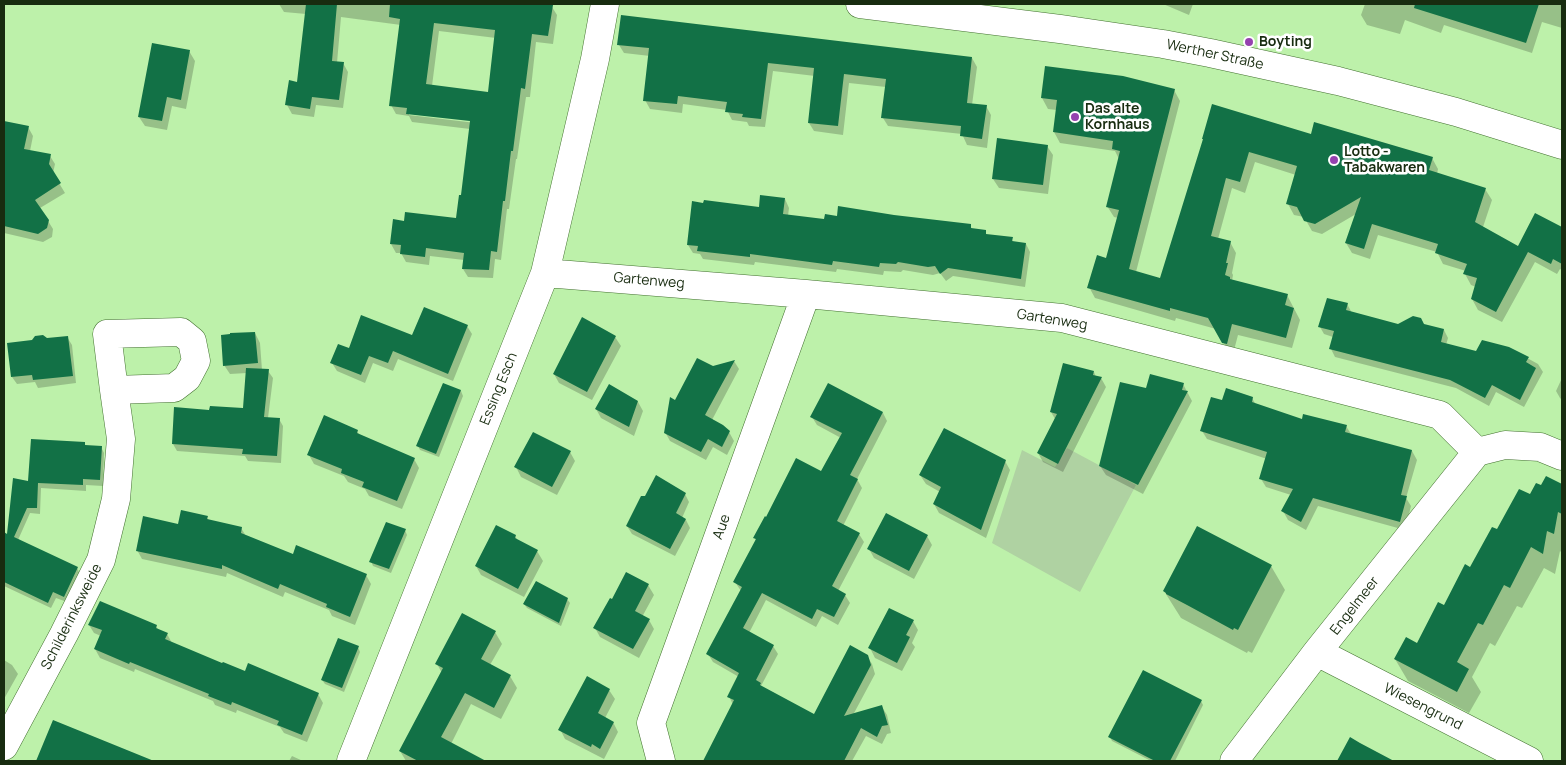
<!DOCTYPE html>
<meta charset="utf-8">
<style>
body{margin:0}
#map{position:relative;width:1566px;height:765px;overflow:hidden;background:#bdf1aa;font-family:Manrope,sans-serif}
canvas{display:block}
.frame{position:absolute;inset:0;border:5px solid #182c10;pointer-events:none}
</style>
<div id="map">
<canvas width="1566" height="765"></canvas>
<div class="frame"></div>
</div>
<script>
const ctx = document.querySelector('canvas').getContext('2d');
ctx.lineJoin = 'round';
function paint(path, color) { ctx.fillStyle = color; ctx.fill(path, 'evenodd'); }
const poly = rows => new Path2D(rows.map(r => 'M' + r).join(''));
function trace(path, color, width, dash) { ctx.strokeStyle = color; ctx.lineWidth = width; ctx.lineCap = dash ? 'butt' : 'round'; ctx.setLineDash(dash || []); ctx.stroke(path); }
function drawText(font, color, halo, rows, align = 'center') {
  ctx.font = font + ' Manrope,sans-serif'; ctx.lineWidth = 5; ctx.setLineDash([]); ctx.textBaseline = 'middle'; ctx.strokeStyle = halo; ctx.fillStyle = color; for (const [text, x, y, turn = 0] of rows) {
    ctx.save(); ctx.translate(x, y); ctx.rotate((+turn || 0) * Math.PI / 180); ctx.textAlign = isNaN(turn) ? turn : align; if (halo) ctx.strokeText(text, 0, 0); ctx.fillText(text, 0, 0); ctx.restore();
  }
}
paint(poly([
 [1067,448,1136,485,1080,592,992,543,1022,450,1055,467]
]), '#afd2a2');
paint(poly([
 [279,4,529,4,552,7,557,15,553,44,536,42,530,97,526,97,517,159,516,159,509,209,507,209,501,260,495,259,493,278,468,277,463,269,464,260,430,256,429,265,406,262,401,253,396,253,391,244,405,222,457,219,462,196,470,129,412,122,409,116,396,114,391,105,401,25,341,17,337,63,343,63,348,72,343,108,316,105,314,117,292,114,287,105,298,83,306,14,284,12],
 [439,31,496,38,490,94,432,86],
 [409,113,476,121,476,123,409,115],
 [1163,4,1193,4,1189,15],
 [1365,4,1562,4,1562,28,1542,22,1532,53,1444,25,1441,33,1405,20,1400,34,1367,25,1361,15],
 [619,45,972,58,977,67,972,105,986,106,991,115,987,148,967,145,962,134,888,126,883,118,886,87,849,83,843,135,814,131,809,123,815,76,773,71,765,127,749,126,747,122,732,120,727,110,683,104,682,113,650,109,645,100,650,56,624,53],
 [189,51,195,61,186,109,172,106,167,130,145,126,139,117],
 [1174,90,1180,101,1136,272,1161,279,1204,140,1312,136,1432,158,1438,169,1437,174,1485,189,1492,200,1483,227,1519,248,1536,215,1562,229,1562,270,1560,269,1557,274,1535,262,1502,322,1478,310,1472,299,1476,287,1471,285,1465,274,1466,271,1443,264,1437,252,1378,235,1370,259,1352,253,1346,243,1356,214,1322,234,1312,231,1304,217,1294,215,1288,204,1296,175,1255,162,1245,193,1232,188,1218,239,1230,242,1236,253,1232,273,1233,275,1232,281,1287,295,1300,320,1292,348,1238,335,1233,354,1230,354,1216,329,1176,318,1175,321,1095,298,1089,287,1107,259,1118,218,1114,217,1107,206,1119,159,1115,151,1060,143,1054,132,1057,110,1048,109,1042,98],
 [4,122,28,127,33,136,30,151,50,156,55,164,53,173,65,193,40,208,53,229,52,237,43,242,4,233,4,160,5,153,4,152],
 [1047,146,1053,155,1048,194,999,188,993,179],
 [785,199,789,208,788,216,825,221,838,218,894,216,970,226,973,230,985,232,987,235,1012,239,1014,243,1026,244,1030,252,1025,287,953,276,946,281,940,273,933,275,903,270,901,272,884,271,883,275,837,269,836,272,755,262,754,265,703,259,700,254,693,253,688,245,760,209],
 [1347,304,1352,313,1398,326,1424,325,1444,330,1448,338,1446,345,1477,352,1509,348,1538,364,1543,372,1524,407,1496,392,1489,406,1456,388,1335,357,1331,349,1333,337,1324,334,1320,327],
 [467,326,472,334,453,381,398,359,393,371,373,363,365,383,337,371,332,363,350,350],
 [255,333,260,343,262,370,268,371,273,378,268,418,279,419,283,426,281,463,248,461,245,456,177,451,173,444,211,411,244,409,247,373,230,374,224,365],
 [67,337,72,345,76,383,38,388,35,382,17,384,12,377,47,340],
 [615,337,621,346,592,400,559,383,554,374],
 [734,361,739,369,712,420,729,432,734,441,727,455,713,447,706,460,670,441,665,432,675,401,713,368],
 [1094,372,1096,377,1101,378,1106,387,1063,472,1043,462,1038,453,1055,419,1051,412],
 [1562,378,1562,400,1560,398,1556,391],
 [443,384,461,391,463,396,439,457,420,450,418,446],
 [1183,384,1192,401,1143,494,1106,475,1100,466,1147,390],
 [828,385,883,413,887,421,857,479,862,488,843,526,859,534,864,542,838,591,845,595,850,603,838,625,822,616,816,627,766,600,749,633,773,646,778,654,761,686,814,715,867,656,872,664,875,674,853,715,882,707,887,715,891,733,887,734,882,744,866,736,852,761,704,761,733,705,729,696,739,677,713,662,708,654,741,591,735,582,756,541,755,538,822,473,841,438,817,425,812,417],
 [1252,398,1256,405,1303,420,1346,426,1351,434,1412,451,1417,460,1406,498,1411,506,1405,530,1318,506,1306,530,1288,520,1283,511,1291,495,1266,487,1261,479,1267,459,1207,439,1202,431,1223,402],
 [638,402,643,411,634,436,601,418,596,409],
 [357,431,360,436,414,459,419,468,402,509,369,496,365,489,348,482,344,476,314,464,309,455],
 [84,443,86,446,101,447,104,453,103,486,86,485,86,491,41,488,40,514,30,513,18,540,77,568,80,574,67,602,56,598,51,608,4,586,4,534,8,536,30,482],
 [570,452,575,461,557,495,521,477,516,467],
 [1005,461,1010,470,986,538,939,513,934,504,940,492,926,484,920,475],
 [1546,477,1562,485,1562,553,1560,551,1555,574,1544,568,1522,608,1517,606,1495,646,1490,643,1472,677,1481,692,1469,713,1408,681,1395,659,1417,644,1497,531,1531,496,1541,487],
 [685,494,689,502,682,518,686,520,690,528,675,556,632,534,627,526],
 [207,517,209,521,241,528,246,536,294,555,366,575,371,584,355,625,332,616,329,610,285,592,283,597,227,573,226,577,142,559,137,550,179,525],
 [405,530,407,535,391,573,373,566,371,561],
 [515,536,518,541,537,551,543,561,524,597,481,575,476,566],
 [927,536,932,545,914,579,874,558,869,549],
 [1271,566,1285,590,1252,653,1248,651,1247,653,1181,618,1164,591],
 [627,574,648,585,654,595,642,617,649,620,654,629,639,658,600,637,595,628,612,600],
 [567,599,570,603,561,626,527,608,524,604],
 [913,621,918,630,912,643,915,647,902,671,875,658,870,648],
 [89,625,156,626,159,631,167,634,172,643,223,665,318,694,323,703,307,742,284,733,280,727,237,710,236,713,215,705,213,701,135,669,134,672,100,658,95,649,101,636,94,633],
 [495,632,502,644,490,665,510,676,517,688,501,719,471,704,451,744,467,753,472,761,406,761,400,751,442,673,437,664],
 [358,647,360,652,344,692,325,684,322,680],
 [4,660,12,665,18,674,4,699],
 [609,690,615,699,605,718,613,722,618,732,604,759,565,739,560,729],
 [1201,701,1203,705,1175,761,1151,761,1112,741,1110,737],
 [54,721,152,761,39,761,38,760],
 [1350,739,1392,761,1339,761],
 [292,756,303,761,289,761]
]), '#0003');
paint(poly([
 [306,4,337,4,332,61,344,62,339,100,312,97,310,109,285,105,289,80,297,82],
 [390,4,539,4,553,5,548,36,532,34,525,89,521,88,513,151,511,151,505,201,503,201,497,252,491,251,489,270,462,269,464,253,426,248,425,257,400,254,401,245,390,244,393,219,404,221,405,212,456,218,459,195,461,195,470,121,406,114,407,108,389,106,400,19,389,17],
 [434,23,495,30,488,92,426,84],
 [1415,4,1539,4,1526,43,1414,8],
 [621,15,972,57,967,103,987,105,982,139,960,136,961,126,881,118,886,79,844,74,838,126,808,123,814,68,768,63,761,119,742,117,743,114,725,112,727,102,678,96,677,104,643,101,649,48,617,45],
 [152,43,190,50,181,100,167,97,162,121,138,117],
 [1045,66,1123,76,1175,89,1129,269,1160,278,1203,139,1202,139,1212,104,1311,134,1314,122,1433,157,1429,170,1486,188,1475,222,1518,246,1535,213,1562,227,1562,264,1553,259,1551,264,1528,252,1496,312,1471,299,1477,278,1463,274,1467,264,1435,253,1438,244,1372,224,1364,249,1345,243,1361,197,1315,224,1304,221,1297,207,1286,204,1297,166,1249,152,1240,182,1226,178,1211,236,1231,241,1226,263,1228,263,1225,275,1230,277,1230,279,1288,294,1285,305,1294,308,1286,338,1232,324,1227,344,1222,343,1208,318,1170,308,1170,311,1087,288,1097,255,1106,258,1119,210,1106,207,1120,151,1112,149,1113,141,1053,132,1057,100,1041,98],
 [4,121,29,126,24,149,51,154,49,164,61,183,35,200,49,220,47,228,38,234,4,226],
 [997,138,1048,145,1043,185,992,179],
 [760,195,785,198,783,214,824,219,825,214,837,216,838,206,894,215,971,224,971,228,986,230,986,234,1013,237,1012,241,1026,243,1021,279,948,268,940,274,935,266,928,267,898,262,896,264,880,263,879,267,833,261,832,265,750,254,750,257,697,251,698,246,687,245,692,201,703,203,704,200,759,207],
 [1327,298,1348,303,1346,310,1398,324,1413,316,1421,318,1424,324,1444,329,1441,342,1476,351,1482,340,1509,347,1529,357,1526,362,1536,368,1520,400,1492,385,1485,398,1450,380,1329,349,1334,331,1318,327],
 [424,307,468,325,448,374,393,351,388,363,369,356,361,375,330,363,338,344,349,348,361,315,412,335],
 [582,317,616,336,587,392,553,374],
 [255,332,258,363,223,366,221,335,230,334,230,333],
 [43,335,47,338,68,336,73,376,33,380,32,375,11,377,7,343,32,340,35,336],
 [697,358,713,366,735,360,705,415,723,425,730,431,722,447,708,439,701,452,664,433,670,397,675,400],
 [1063,363,1094,371,1093,375,1102,377,1058,464,1037,453,1057,414,1050,412],
 [246,368,269,369,264,417,280,418,277,456,242,454,243,449,172,444,174,407,209,410,210,406,243,408],
 [1150,374,1184,383,1182,390,1188,391,1138,485,1099,466,1120,382,1146,388],
 [443,383,461,390,436,454,416,446],
 [828,383,883,412,850,475,858,479,837,521,860,533,832,586,846,594,834,617,817,609,812,619,762,593,743,628,774,645,756,680,761,683,760,685,814,714,850,645,868,655,871,665,844,716,882,705,888,725,882,726,877,737,861,728,844,761,703,761,734,700,727,697,739,673,706,654,742,587,733,582,756,539,753,538,765,516,766,517,796,458,821,471,842,433,810,417],
 [609,384,638,401,629,427,595,409],
 [1226,388,1253,397,1252,402,1302,419,1303,414,1347,425,1345,432,1412,450,1401,495,1407,496,1400,522,1313,498,1301,522,1281,511,1293,489,1259,479,1267,452,1200,431,1211,397,1222,400],
 [324,415,358,430,357,433,415,458,397,501,362,487,364,482,341,473,342,469,307,455],
 [944,428,1006,460,981,530,933,504,941,487,919,475],
 [533,432,571,451,552,487,514,467],
 [31,439,85,442,85,445,102,446,100,480,83,479,83,485,38,483,37,508,27,508,14,537,78,567,64,597,53,592,48,603,4,582,4,532,7,534,13,478,28,481],
 [656,475,686,493,676,513,686,519,670,549,626,526,641,496,645,496],
 [1546,476,1562,484,1562,514,1558,512,1554,534,1547,531,1543,554,1531,547,1510,588,1504,585,1483,625,1478,623,1457,662,1469,669,1457,692,1394,659,1406,637,1417,643,1438,602,1444,605,1465,564,1470,567,1492,527,1497,529,1519,489,1530,494,1536,483,1541,485],
 [181,510,208,516,207,519,242,527,241,533,293,554,296,545,367,574,350,617,326,607,327,604,280,584,278,589,222,565,222,569,136,551,143,516,178,524],
 [886,513,928,535,909,571,867,549],
 [386,522,406,529,389,569,369,562],
 [496,525,516,535,515,538,538,550,518,589,475,566],
 [1197,526,1272,565,1238,630,1234,628,1233,630,1187,605,1166,594,1166,593,1163,591],
 [626,572,649,584,635,611,650,619,633,649,593,628,610,598,612,599],
 [536,581,568,598,559,623,523,604],
 [100,601,157,625,156,628,168,633,165,639,222,663,223,662,245,671,248,663,319,693,302,735,277,725,279,721,232,702,231,705,208,696,209,694,130,662,129,664,94,649,102,630,88,625],
 [889,608,914,620,906,635,910,637,897,663,868,648],
 [462,613,496,631,481,659,511,675,494,708,465,693,441,737,486,761,418,761,399,751,443,668,435,664],
 [338,638,359,646,342,688,321,680],
 [1143,670,1202,700,1170,761,1155,761,1108,737],
 [587,676,610,689,598,713,614,722,600,749,592,744,591,747,558,730],
 [53,720,154,761,36,761],
 [1350,737,1360,743,1394,761,1337,761]
]), '#127146');
const street = poly([
 [545,273,806,294,1062,318,1440,415,1477,452],
 [1477,452,1505,445,1540,447,1562,456],
 [1317,652,1529,761],
 [4,746,64,634,101,560,116,499,121,439,114,390,107,334,181,332,192,341,196,361,187,378,174,388,114,390],
 [351,761,545,273,595,59,605,4],
 [661,761,651,723,806,294],
 [1234,761,1317,652,1477,452]
]);
const secondary = poly([
 [860,4,1060,29,1163,44,1210,53,1338,81,1456,112,1562,145]
]);
trace(street, '#437130', 29);
trace(secondary, '#437130', 29);
trace(street, '#fff', 28);
trace(secondary, '#fff', 28);
for (const [x, y, r, color] of [
 [1249,42,5,"#9541af"],
 [1075,117,5,"#9541af"],
 [1334,160,5,"#9541af"]
]) { const dot = new Path2D(); dot.arc(x, y, r, 0, 2 * Math.PI); ctx.fillStyle = color; ctx.fill(dot); trace(dot, '#fff', 2); }
drawText('bold 14px', '#182c10', '#fff', [
 ["Boyting",1259,42],
 ["Das alte",1085,109],
 ["Kornhaus",1085,125],
 ["Lotto -",1344,152],
 ["Tabakwaren",1344,168]
], 'left');
drawText('14px', '#182c10', '#fff', [
 ["Werther Straße",1215,55,12],
 ["Gartenweg",649,281,5],
 ["Gartenweg",1052,320,9],
 ["Essing Esch",499,389,-68],
 ["Aue",722,527,-70],
 ["Engelmeer",1355,606,-52],
 ["Schilderinksweide",72,617,-63],
 ["Wiesengrund",1423,707,27]
]);
</script>
